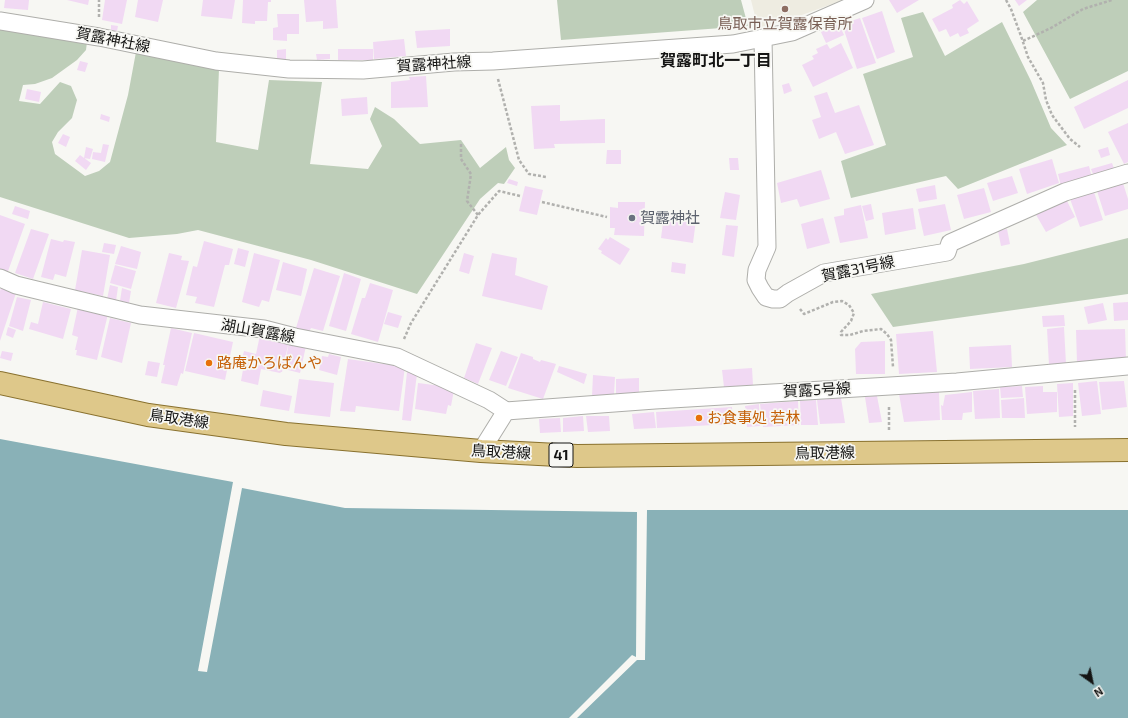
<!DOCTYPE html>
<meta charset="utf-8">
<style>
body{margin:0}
#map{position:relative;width:1128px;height:718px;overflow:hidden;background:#f7f7f3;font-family:"Exo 2",sans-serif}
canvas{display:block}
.north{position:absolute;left:1072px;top:662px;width:40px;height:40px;-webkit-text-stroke:3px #f7f7f3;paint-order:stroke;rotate:147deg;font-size:11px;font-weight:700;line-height:16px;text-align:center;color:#141413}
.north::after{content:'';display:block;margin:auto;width:14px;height:18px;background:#141413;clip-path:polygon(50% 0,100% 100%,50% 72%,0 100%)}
</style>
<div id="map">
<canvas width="1128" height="718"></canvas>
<div class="north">N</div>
</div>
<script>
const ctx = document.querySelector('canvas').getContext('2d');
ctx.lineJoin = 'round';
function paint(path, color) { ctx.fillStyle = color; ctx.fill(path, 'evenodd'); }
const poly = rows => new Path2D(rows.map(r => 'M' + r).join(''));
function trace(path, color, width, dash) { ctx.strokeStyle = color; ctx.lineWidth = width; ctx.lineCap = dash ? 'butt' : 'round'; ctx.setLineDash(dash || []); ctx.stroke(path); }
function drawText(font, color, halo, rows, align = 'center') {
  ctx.font = font + ' "Exo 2","Noto Sans JP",sans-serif'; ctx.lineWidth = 3.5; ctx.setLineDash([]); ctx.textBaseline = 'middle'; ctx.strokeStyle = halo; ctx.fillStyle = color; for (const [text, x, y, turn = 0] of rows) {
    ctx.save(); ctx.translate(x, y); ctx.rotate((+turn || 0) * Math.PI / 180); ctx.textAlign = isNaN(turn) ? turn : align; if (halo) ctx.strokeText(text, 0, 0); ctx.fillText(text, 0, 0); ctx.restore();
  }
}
paint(poly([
 [751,0,843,0,791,19,758,28]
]), '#eeece1');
paint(poly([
 [557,0,741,0,748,26,561,40],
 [1037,0,1128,0,1128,71,1070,99,1023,12],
 [923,12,945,56,1002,22,1031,81,1051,128,1067,145,958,189,946,176,851,198,841,161,886,145,863,74,913,57,901,18],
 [0,28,87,42,86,50,77,60,52,78,35,84,23,85,19,101,40,104,60,82,71,86,77,100,72,118,58,132,52,142,55,154,85,176,99,171,110,162,128,95,136,52,219,69,216,142,258,150,269,80,322,82,310,164,368,169,382,146,370,119,375,107,394,119,420,144,461,140,480,168,506,147,509,160,515,168,504,184,498,183,480,199,417,294,311,260,198,230,177,234,129,238,0,197],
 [1128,238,1128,294,893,327,871,294,1024,264]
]), '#beceb9');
paint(poly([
 [0,439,233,482,198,671,207,672,242,488,345,508,637,512,636,657,632,655,569,718,0,718],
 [647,510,1128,510,1128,718,577,718,637,660,645,660]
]), '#89b1b7');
paint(poly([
 [5,0,29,0,28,10,4,8],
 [67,0,89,0,88,5],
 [105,0,127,0,122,24,102,20],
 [138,0,163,0,158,22,135,17],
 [203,0,235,0,232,19,201,16],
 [243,0,271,0,271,2,268,2,267,21,255,21,255,24,242,23],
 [304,0,336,0,338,28,323,29,323,21,306,22],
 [889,0,919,0,897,13],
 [960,0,964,4,967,1,979,21,967,29,969,33,960,37,958,33,950,37,946,29,939,32,932,19,953,8,952,5],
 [1015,0,1027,0,1019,6],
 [882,11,895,52,877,59,862,18],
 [277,14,299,14,299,34,287,34,287,41,273,40,273,28,278,27],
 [860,18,876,63,857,69,842,24],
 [839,24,844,35,826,43,821,32],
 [111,25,118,26,117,31,111,30],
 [450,29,450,46,417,48,415,31],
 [404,39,406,56,374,59,373,42],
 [841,43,853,68,813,87,802,65,814,59,812,56,818,53,816,49,827,44,830,49],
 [286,49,286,59,277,59,277,50],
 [338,49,373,49,373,60,338,60],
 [316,54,330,54,330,59,317,60],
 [80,61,88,63,85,72,77,70],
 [426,76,428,107,391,108,391,82,410,80,409,77],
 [1128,80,1128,108,1084,129,1074,107],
 [789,83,792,91,784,94,782,85],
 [27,89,41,92,39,102,25,99],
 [827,92,835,113,859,105,874,145,845,154,836,132,819,139,812,120,821,117,814,96],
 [367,97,368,114,342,116,341,99],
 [560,105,560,121,605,119,605,143,554,144,555,148,534,149,531,106],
 [101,114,110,117,109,122,100,119],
 [1128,123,1128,162,1124,164,1108,132],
 [63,134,70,137,66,147,58,143],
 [103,144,109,145,105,162,92,159,93,152,101,153],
 [86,147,93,149,90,159,84,158],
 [1108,147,1110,155,1101,158,1098,150],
 [607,150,621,150,621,164,606,164],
 [80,155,91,163,86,170,75,161],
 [729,158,738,158,739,170,730,170],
 [1052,159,1059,183,1027,194,1019,169],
 [1112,163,1115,171,1094,177,1091,169],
 [1089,166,1092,178,1061,186,1058,174],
 [821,170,830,199,800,207,797,199,781,203,777,183],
 [1012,176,1018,193,993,201,987,183],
 [509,179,518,182,517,186,507,183],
 [1122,180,1128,199,1128,209,1105,216,1096,188],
 [935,185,937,199,919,202,916,189],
 [525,186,543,190,537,215,519,211],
 [984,188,991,212,964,219,957,195],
 [1093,189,1103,220,1080,227,1069,196],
 [725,192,740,195,736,220,720,218],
 [1065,197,1075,217,1046,232,1035,213],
 [618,202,645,202,644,236,614,235,615,228,610,228,610,207,618,208],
 [871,204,874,219,866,221,862,206],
 [945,204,951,230,924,236,918,209],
 [861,205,868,238,840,243,834,217,844,215,844,209],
 [15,206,30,211,28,219,12,214],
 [913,208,916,229,885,235,882,213],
 [0,215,25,224,7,274,0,271],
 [664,215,696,220,693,243,661,238],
 [823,218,830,243,807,249,801,224],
 [726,225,738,226,734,257,722,255],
 [31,229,49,234,33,279,15,273],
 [1007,229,1010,244,1001,246,998,231],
 [610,237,630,249,620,265,601,253,602,251,598,249,606,238,608,240],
 [51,239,63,242,64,240,75,242,66,277,55,274,53,280,41,277],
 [204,241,233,249,229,265,225,265,214,307,195,303,197,297,186,295,193,266,197,267],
 [104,243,116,245,114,254,102,252],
 [121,246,141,252,137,269,115,264],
 [238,248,249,251,245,267,234,264],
 [82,250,110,255,103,296,75,290],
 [169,253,182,256,181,260,189,261,176,308,156,303],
 [254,253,280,260,269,302,262,300,259,307,242,302],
 [464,253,474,256,469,274,459,271],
 [492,253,517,258,515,275,548,286,542,310,482,296],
 [283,262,307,269,301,296,276,290],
 [672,262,686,264,685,274,671,272],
 [115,265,136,271,131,289,110,283],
 [314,268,340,276,323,331,311,328,309,332,296,328],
 [344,273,361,279,346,331,329,326],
 [370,283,393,290,378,342,351,334,362,298,365,298],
 [2,285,17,290,0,341,0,291],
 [110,285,118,287,116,301,107,299],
 [122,288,131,291,129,303,120,301],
 [17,297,31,300,23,331,9,326],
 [43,302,71,309,63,339,29,329,31,322,38,324],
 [1128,302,1128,320,1114,321,1113,303],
 [1103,303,1107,320,1088,324,1084,307],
 [78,307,108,314,97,360,76,355,77,350,75,350,78,337,72,335],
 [388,312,402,316,398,328,384,324],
 [1064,315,1065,326,1043,327,1042,316],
 [110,318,131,323,122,363,101,357],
 [8,327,16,330,13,338,6,335],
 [1064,327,1066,364,1049,365,1047,329],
 [171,328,192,333,183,374,181,373,177,386,161,383,165,365,163,365],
 [1125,329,1126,360,1077,363,1076,330],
 [933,331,937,372,899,374,896,334],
 [194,333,233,342,225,380,185,371],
 [260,335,289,341,282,372,281,372,280,373,261,369,258,385,241,381,244,364,241,363,244,351,256,354],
 [885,341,885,374,856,374,855,349,861,342],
 [289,342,306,346,300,373,284,369],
 [476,343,492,348,478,384,464,378],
 [1011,345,1012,367,970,369,969,347],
 [2,351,13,353,11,361,0,358],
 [501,351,518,357,506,386,489,380],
 [521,353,533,357,533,359,540,362,541,360,556,364,543,399,508,388],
 [329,354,341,357,337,375,319,370,322,356,328,357],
 [348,359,405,367,399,411,356,406,355,412,340,411],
 [148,361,160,363,157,377,145,375],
 [559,366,587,374,584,384,557,372],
 [752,368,753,385,724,387,722,370],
 [407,372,417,374,411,421,402,420],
 [593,375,615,377,614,394,592,396],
 [639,378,639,392,616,394,616,379],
 [299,379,334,383,330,417,294,413],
 [1097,381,1101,414,1082,416,1078,383],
 [1124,381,1127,407,1102,410,1099,382],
 [418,383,449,387,454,390,451,406,448,405,446,414,415,409],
 [1073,383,1073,416,1059,417,1057,384],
 [1022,386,1023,397,1001,398,1000,387],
 [1043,386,1043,392,1057,392,1057,412,1027,414,1025,387],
 [999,389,1000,418,975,419,973,391],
 [263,390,292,396,289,411,260,406],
 [939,392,940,420,904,422,899,394,902,393,902,394],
 [972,392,972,412,963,413,962,420,942,420,941,405,943,406,945,395],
 [877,396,882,422,869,423,865,397],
 [841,398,845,423,820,424,817,400],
 [1024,398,1025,418,1002,418,1001,400],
 [816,400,818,425,801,425,800,401],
 [798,401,799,425,763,427,760,404],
 [759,404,760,426,747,427,745,406],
 [732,407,733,424,657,428,656,412],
 [654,412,656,428,634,429,632,414],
 [583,416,584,431,563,432,563,418],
 [586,416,609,416,610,431,588,432],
 [560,418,561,432,540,433,539,419]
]), '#f1d9f3');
const street = poly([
 [0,21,99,37,216,61,289,69,363,70,454,62,493,61,733,44,792,32,865,0],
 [763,38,767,247,757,270,756,280,760,288,766,297,773,299,780,299,788,293,824,273,947,252,950,243,1065,192,1128,173],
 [0,278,16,285,140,315,264,329,295,337,397,357,489,400,506,411],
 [506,411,655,400,957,382,1128,366],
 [481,451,506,411]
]);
const primary = poly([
 [0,383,148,415,286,434,481,451,577,456,1128,450]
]);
trace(street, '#aeaeaa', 19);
trace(primary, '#89712e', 24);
trace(poly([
 [1006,0,1011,9,1021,36,1028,57,1043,83,1046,100,1052,115,1070,139,1080,147],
 [99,17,99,0],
 [1023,41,1051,28,1083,9,1112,0],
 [498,79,519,160,529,174,546,177],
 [461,144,461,159,471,174,467,201,478,215],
 [542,202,607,217],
 [800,309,804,314,833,302,842,301,849,305,854,313,851,321,841,332,841,335,850,335,863,331,881,329,887,334,891,340,893,367],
 [404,339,411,323,478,215,499,191,520,196],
 [1075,390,1075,427],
 [889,430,889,405]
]), '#b1b1ae', 2.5, [3, 2]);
trace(street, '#fff', 17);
trace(primary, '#dec88a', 22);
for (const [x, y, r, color] of [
 [785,9,4,"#8d6e63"],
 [632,218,4,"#6b7280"],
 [209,363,4,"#e8710a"],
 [699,418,4,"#e8710a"]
]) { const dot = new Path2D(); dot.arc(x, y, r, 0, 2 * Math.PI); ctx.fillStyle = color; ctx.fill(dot); trace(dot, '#f7f7f3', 1.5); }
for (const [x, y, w] of [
 [561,455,24]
]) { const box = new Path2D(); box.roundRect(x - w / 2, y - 12, w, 24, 3); ctx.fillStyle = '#f7f7f3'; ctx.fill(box); trace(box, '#141413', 1); }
drawText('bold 14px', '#141413', null, [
 ["41",561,455]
]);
drawText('15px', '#785e54', '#f7f7f3', [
 ["鳥取市立賀露保育所",785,24]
]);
drawText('15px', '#141413', '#f7f7f3', [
 ["賀露神社線",113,40,11],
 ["賀露神社線",434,64,-4],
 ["賀露31号線",858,269,-12],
 ["湖山賀露線",258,331,10],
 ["賀露5号線",817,390,-3],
 ["鳥取港線",179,419,8],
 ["鳥取港線",501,452,3],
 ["鳥取港線",825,453,-1]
]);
drawText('15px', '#5b616d', '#f7f7f3', [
 ["賀露神社",640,218]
], 'left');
drawText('15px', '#c56008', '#f7f7f3', [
 ["路庵かろばんや",217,363],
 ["お食事処 若林",707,418]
], 'left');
drawText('bold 16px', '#141413', '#f7f7f3', [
 ["賀露町北一丁目",716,61]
]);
</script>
